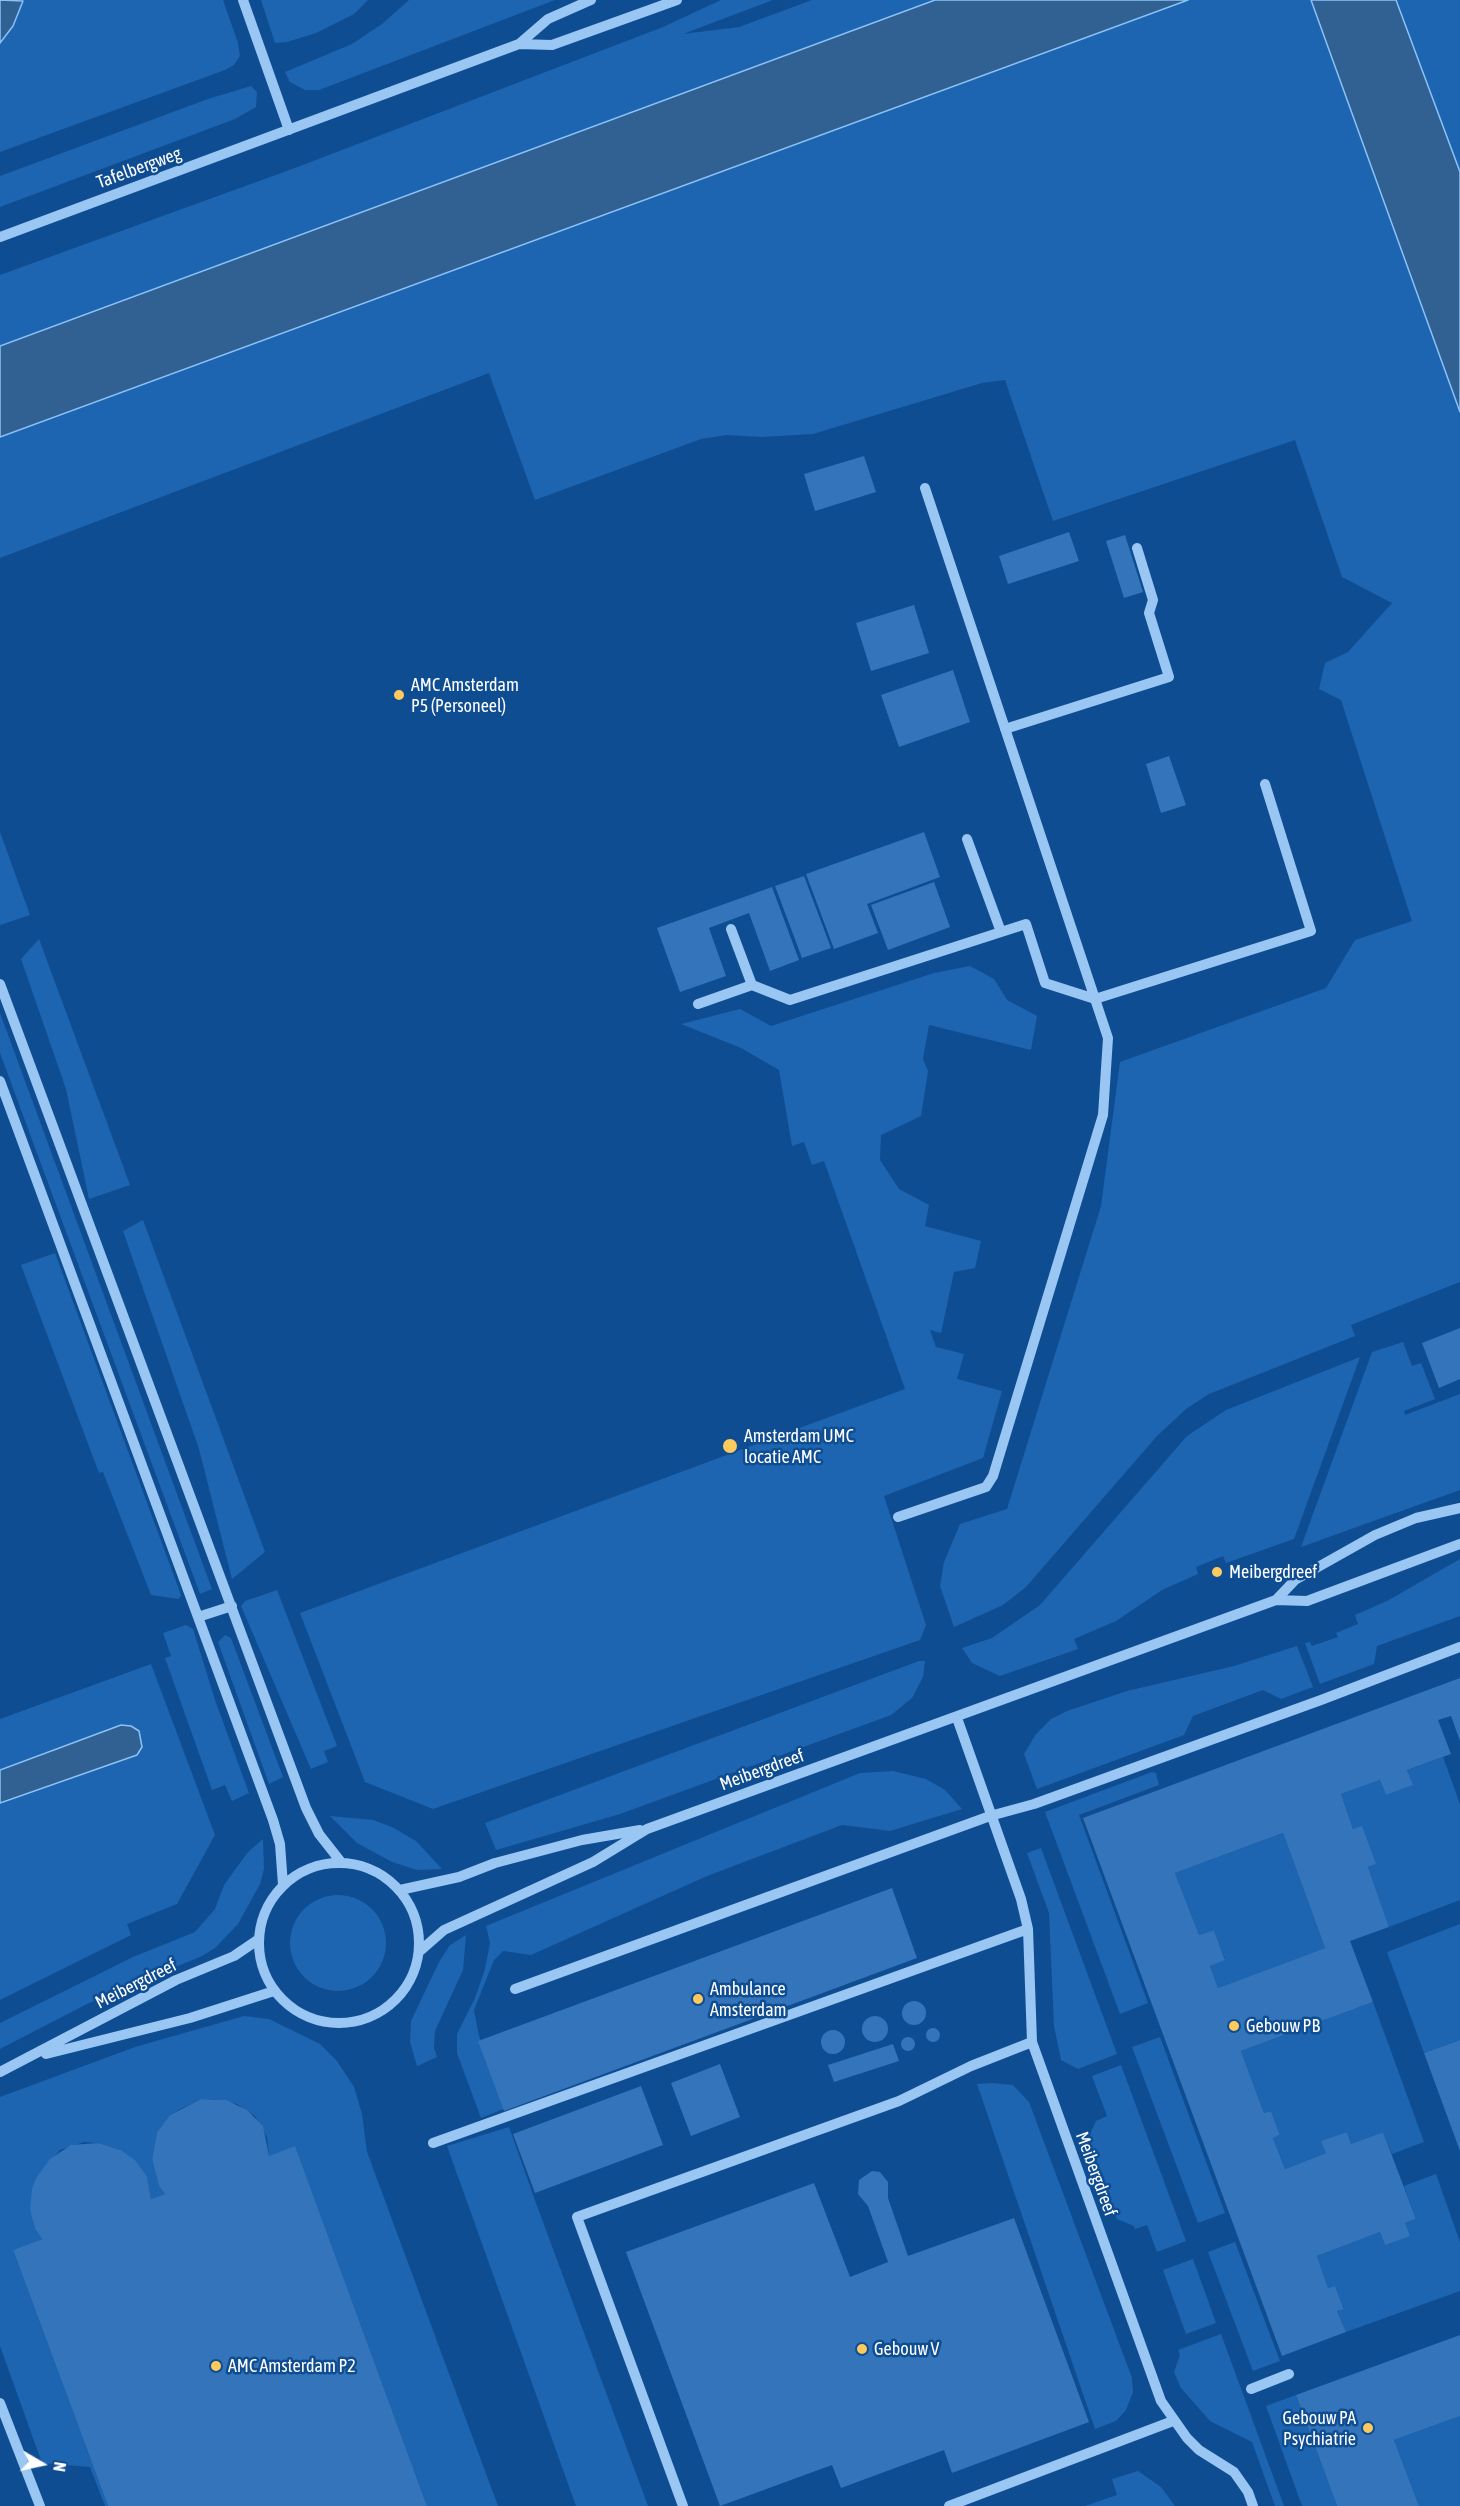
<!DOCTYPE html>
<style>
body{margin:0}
#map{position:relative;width:1460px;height:2506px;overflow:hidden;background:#0f4d92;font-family:"Asap Condensed",sans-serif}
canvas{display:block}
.north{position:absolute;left:12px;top:2434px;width:60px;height:60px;-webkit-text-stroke:4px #0f4d92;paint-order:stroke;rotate:99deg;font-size:16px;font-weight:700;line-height:24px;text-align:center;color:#fff}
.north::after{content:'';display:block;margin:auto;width:21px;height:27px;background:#fff;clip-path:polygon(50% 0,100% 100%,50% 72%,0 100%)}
</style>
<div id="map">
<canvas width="1460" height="2506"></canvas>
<div class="north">N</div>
</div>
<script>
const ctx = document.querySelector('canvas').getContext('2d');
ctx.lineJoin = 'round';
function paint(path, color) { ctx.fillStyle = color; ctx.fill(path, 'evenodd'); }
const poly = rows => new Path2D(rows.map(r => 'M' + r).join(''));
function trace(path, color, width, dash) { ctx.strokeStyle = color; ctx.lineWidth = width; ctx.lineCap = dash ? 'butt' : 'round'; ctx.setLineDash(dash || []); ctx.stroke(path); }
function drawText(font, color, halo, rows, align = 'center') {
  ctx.font = font + ' "Asap Condensed",sans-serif'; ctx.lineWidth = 5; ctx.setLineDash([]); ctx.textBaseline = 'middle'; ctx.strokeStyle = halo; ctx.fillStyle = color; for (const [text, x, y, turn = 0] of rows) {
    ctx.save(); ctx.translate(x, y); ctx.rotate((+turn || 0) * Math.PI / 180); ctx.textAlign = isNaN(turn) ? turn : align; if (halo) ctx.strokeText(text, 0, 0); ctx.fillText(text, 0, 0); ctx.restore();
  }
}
paint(poly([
 [23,0,223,0,238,43,240,56,234,65,225,70,0,152,0,43,13,26],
 [261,0,368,0,354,14,316,33,287,42,275,43],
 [409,0,555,0,319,90,305,90,290,82,285,72,352,44,382,24],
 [721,0,773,0,683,34,739,27,812,0,935,0,0,346,0,275,295,168,663,27],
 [1188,0,1311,0,1460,412,1460,1282,1351,1325,1355,1336,1209,1394,1186,1409,1157,1436,1026,1587,1003,1605,954,1627,940,1586,944,1562,960,1524,1007,1509,1101,1206,1120,1062,1326,988,1355,940,1412,921,1341,700,1319,689,1325,663,1348,652,1392,603,1342,577,1295,440,1053,521,1005,380,982,383,813,434,762,437,726,435,701,439,535,500,489,373,0,558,0,437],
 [1396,0,1460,0,1460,172,1443,126],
 [251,86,257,92,256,107,235,119,0,207,0,176,208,99],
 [0,832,30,915,0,925],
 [39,939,130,1185,89,1199,66,1089,21,959],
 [970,966,994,979,1007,1000,1037,1016,1031,1050,929,1025,923,1059,928,1071,921,1116,881,1135,880,1160,899,1189,929,1205,925,1226,981,1241,975,1268,954,1272,941,1333,930,1330,936,1347,964,1354,957,1379,1002,1391,983,1458,884,1496,926,1625,920,1640,433,1809,365,1782,300,1613,905,1389,824,1161,812,1165,804,1142,792,1146,779,1070,741,1048,681,1024,740,1009,771,1026,934,973],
 [0,1013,212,1589,200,1594,0,1053],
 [143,1220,265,1552,232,1579,199,1449,123,1231],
 [55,1253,181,1595,179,1599,151,1595,103,1472,99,1473,21,1265],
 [1403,1342,1412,1366,1421,1363,1435,1399,1404,1411,1405,1415,1460,1394,1460,1490,1301,1547,1372,1352],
 [1360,1357,1294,1539,1226,1563,1223,1556,1196,1567,1198,1574,1162,1590,1116,1621,1074,1639,1078,1649,1000,1676,972,1663,962,1648,992,1638,1040,1605,1187,1436,1226,1410],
 [1460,1559,1460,1616,1377,1646,1374,1664,1320,1684,1305,1643,1310,1642,1312,1646,1338,1637,1336,1633,1358,1624,1355,1615,1387,1601],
 [277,1590,337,1746,324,1751,328,1762,311,1769,241,1606,245,1601],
 [186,1625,193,1629,215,1700,249,1793,232,1801,225,1785,212,1790,165,1658,171,1656,163,1633],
 [225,1635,231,1638,283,1777,269,1784,218,1642],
 [1297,1646,1313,1687,1281,1699,1263,1690,1193,1716,1184,1735,1037,1789,1024,1754,1036,1734,1051,1719,1067,1711,1127,1691,1234,1666],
 [919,1661,925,1661,923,1677,912,1698,891,1715,620,1814,496,1850,485,1823],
 [151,1664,215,1835,177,1904,127,1924,131,1935,0,2000,0,1719],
 [1443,1757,1460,1804,1460,1900,1389,1927,1368,1867,1375,1864,1353,1829,1341,1794,1380,1780,1386,1795,1412,1785,1407,1770],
 [893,1771,926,1779,945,1790,962,1809,890,1831,842,1825,707,1876,531,1955,503,1951,494,1960,474,2010,479,2036,506,2108,481,2118,457,2053,457,2034,475,1998,485,1969,490,1943,486,1926,860,1773],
 [1152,1772,1156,1773,1159,1785,1079,1815,1148,2003,1120,2014,1045,1812],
 [330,1816,373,1820,392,1827,416,1841,442,1869,417,1870,392,1862,357,1843],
 [1283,1833,1325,1948,1218,1988,1210,1966,1225,1959,1214,1930,1199,1935,1175,1873],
 [263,1839,264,1869,260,1884,238,1924,215,1948,202,1956,87,2004,0,2049,0,2023,133,1957,195,1932,215,1909,224,1885,248,1852],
 [1041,1848,1117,2054,1078,2069,1061,2060,1054,2026,1049,1913,1027,1853],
 '290 1943a48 48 0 1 1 96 0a48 48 0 1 1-96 0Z',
 [1460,1924,1460,2040,1424,2053,1387,1952],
 [466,1935,463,1970,435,2031,434,2048,437,2057,417,2066,410,2042,411,2021,439,1962,450,1945],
 [1373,2002,1424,2142,1392,2154,1383,2132,1351,2144,1347,2132,1322,2141,1326,2153,1285,2169,1273,2138,1280,2135,1271,2111,1264,2113,1241,2051],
 [244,2016,269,2019,320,2044,337,2061,354,2087,362,2114,367,2152,498,2506,427,2506,295,2147,269,2156,267,2137,255,2116,237,2104,215,2099,201,2099,180,2109,170,2115,157,2132,152,2159,159,2186,165,2194,151,2199,147,2176,135,2160,121,2150,98,2143,84,2142,60,2150,36,2178,30,2210,35,2229,42,2239,13,2250,108,2506,105,2506,90,2467,42,2463,0,2346,0,2097,135,2047],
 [1160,2037,1225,2213,1198,2223,1132,2047],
 [1121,2065,1186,2241,1157,2252,1147,2225,1135,2229,1134,2226,1117,2219,1088,2138,1096,2121,1107,2116,1092,2076],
 [992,2083,1013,2085,1029,2102,1132,2378,1133,2392,1126,2410,1116,2421,1095,2429,977,2084],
 [509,2127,536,2203,648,2506,576,2506,447,2146],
 [1436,2174,1460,2242,1460,2291,1346,2332,1337,2311,1344,2308,1335,2286,1328,2288,1317,2256,1380,2232,1385,2245,1405,2223,1416,2219,1404,2186],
 [1235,2242,1280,2361,1253,2371,1208,2252],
 [1193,2259,1216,2323,1186,2334,1163,2270],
 [1221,2334,1284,2506,1275,2506,1252,2442,1210,2421,1181,2388,1174,2372,1180,2355,1178,2350],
 [1296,2395,1337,2506,1302,2506,1266,2406],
 [1460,2416,1460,2506,1419,2506,1394,2440],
 [1138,2471,1161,2487,1175,2506,1085,2506,1117,2495,1112,2479]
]), '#1d65b0');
const water = poly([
 [0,0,23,1,13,26,0,43,0,0],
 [935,0,1188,0,0,437,0,346,935,0],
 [1311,0,1396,0,1460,172,1460,412,1311,0],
 [121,1725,131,1726,139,1731,142,1747,137,1755,0,1803,0,1770,121,1725]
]);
paint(water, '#316092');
trace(water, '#8bc2f8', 1.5);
paint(poly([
 [864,456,876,492,815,511,804,474],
 [1069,532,1079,561,1008,584,999,556],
 [1125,535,1143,592,1124,598,1106,541],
 [914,605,929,653,871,671,856,623],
 [953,670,970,722,899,747,881,695],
 [1169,756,1186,805,1161,813,1146,764],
 [924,832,940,877,867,904,878,933,834,949,806,874],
 [804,876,831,948,802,958,775,886],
 [934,882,950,927,888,950,871,905],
 [772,887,799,960,770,971,749,913,709,928,726,976,680,992,657,928],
 [1460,1328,1460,1379,1439,1388,1422,1343],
 [1460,1678,1460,1741,1451,1716,1438,1720,1451,1754,1407,1770,1413,1785,1386,1795,1380,1780,1341,1794,1353,1829,1362,1826,1376,1864,1368,1867,1389,1927,1350,1941,1373,2002,1241,2051,1264,2113,1271,2111,1280,2135,1273,2138,1285,2169,1326,2153,1321,2141,1347,2132,1351,2144,1383,2132,1416,2219,1405,2223,1410,2236,1385,2245,1380,2232,1317,2256,1328,2288,1335,2286,1344,2309,1337,2311,1346,2332,1282,2356,1083,1818],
 [1283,1833,1325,1948,1218,1988,1210,1966,1225,1960,1214,1930,1199,1935,1175,1873],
 [892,1888,917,1958,504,2111,478,2041],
 '902 2013a12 12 0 1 1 24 0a12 12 0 1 1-24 0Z',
 '862 2029a13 13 0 1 1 26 0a13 13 0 1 1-26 0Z',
 '926 2035a7 7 0 1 1 14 0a7 7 0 1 1-14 0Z',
 '821 2042a12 12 0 1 1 24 0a12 12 0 1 1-24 0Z',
 '901 2044a7 7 0 1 1 14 0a7 7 0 1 1-14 0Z',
 [1460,2040,1460,2151,1424,2053],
 [893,2044,899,2061,834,2082,828,2065],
 [720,2064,740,2117,691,2136,671,2083],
 [641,2086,663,2145,535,2193,513,2134],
 [201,2099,226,2100,247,2110,263,2126,269,2156,295,2146,427,2506,108,2506,13,2250,42,2239,35,2229,30,2210,32,2189,36,2178,50,2159,71,2145,98,2143,121,2150,135,2160,147,2176,151,2199,165,2194,159,2186,152,2159,157,2132,170,2115],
 [872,2171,880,2172,888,2182,888,2198,908,2256,1014,2218,1089,2422,952,2473,944,2450,841,2488,832,2465,720,2506,626,2252,814,2183,850,2277,888,2262,868,2206,858,2194,859,2180],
 [1460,2335,1460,2416,1394,2440,1419,2506,1337,2506,1296,2395]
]), '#3374ba');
trace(poly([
 [243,0,289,130],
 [519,44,552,45,677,0],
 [0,237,519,44,548,19,591,0],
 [1005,729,1169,677,1149,613,1153,600,1137,548],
 [967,839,1001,932],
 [0,984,306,1808,319,1834,341,1862],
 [752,985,790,1000,1026,924,1045,983,1095,999,1311,931,1265,784],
 [698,1004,752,985,731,929],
 [0,1081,273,1820,280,1844,283,1885],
 [898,1517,986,1487,993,1476,1103,1115,1108,1038,925,488],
 [1276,1600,1295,1580,1375,1535,1416,1518,1460,1508],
 [198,1617,232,1606],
 [957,1718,1021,1899,1028,1929,1032,2042,1161,2401,1187,2438,1199,2450,1234,2472,1248,2492,1253,2506],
 '259 1943a80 80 0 1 1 160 0a80 80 0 1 1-160 0Z',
 [400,1890,459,1877,495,1863,582,1840,640,1830],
 [420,1951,444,1930,593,1862,647,1829,1276,1600,1307,1601,1460,1544],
 [515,1989,990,1816,1034,1804,1321,1700,1460,1647],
 [46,2054,190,2018,274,1991],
 [0,2072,176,1980,234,1956,259,1939],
 [433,2143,1028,1929],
 [1251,2389,1289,2374],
 [0,2403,40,2506],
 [683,2506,577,2217,899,2101,971,2066,1032,2042],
 [949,2506,1173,2421]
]), '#9ac6f4', 10);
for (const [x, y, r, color] of [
 [399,695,6,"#ffca5d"],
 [730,1446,8,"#ffca5d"],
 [1217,1572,6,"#ffca5d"],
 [698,1999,6,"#ffca5d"],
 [1234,2026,6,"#ffca5d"],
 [862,2349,6,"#ffca5d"],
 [216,2366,6,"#ffca5d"],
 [1368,2428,6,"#ffca5d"]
]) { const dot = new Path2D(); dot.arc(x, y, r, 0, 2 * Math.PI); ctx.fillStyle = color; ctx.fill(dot); trace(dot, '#0f4d92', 2); }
drawText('18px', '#fff', '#0f4d92', [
 ["Tafelbergweg",139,168,-20],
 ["Meibergdreef",762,1770,-20],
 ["Meibergdreef",136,1984,-27],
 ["Meibergdreef",1096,2174,70]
]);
drawText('18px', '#fff', '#0f4d92', [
 ["AMC Amsterdam",411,685],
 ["P5 (Personeel)",411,706],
 ["Amsterdam UMC",744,1436],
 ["locatie AMC",744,1457],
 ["Meibergdreef",1229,1572],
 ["Ambulance",710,1989],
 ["Amsterdam",710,2010],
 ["Gebouw PB",1246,2026],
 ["Gebouw V",874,2349],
 ["AMC Amsterdam P2",228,2366],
 ["Gebouw PA",1356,2418,"right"],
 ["Psychiatrie",1356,2439,"right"]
], 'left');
</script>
